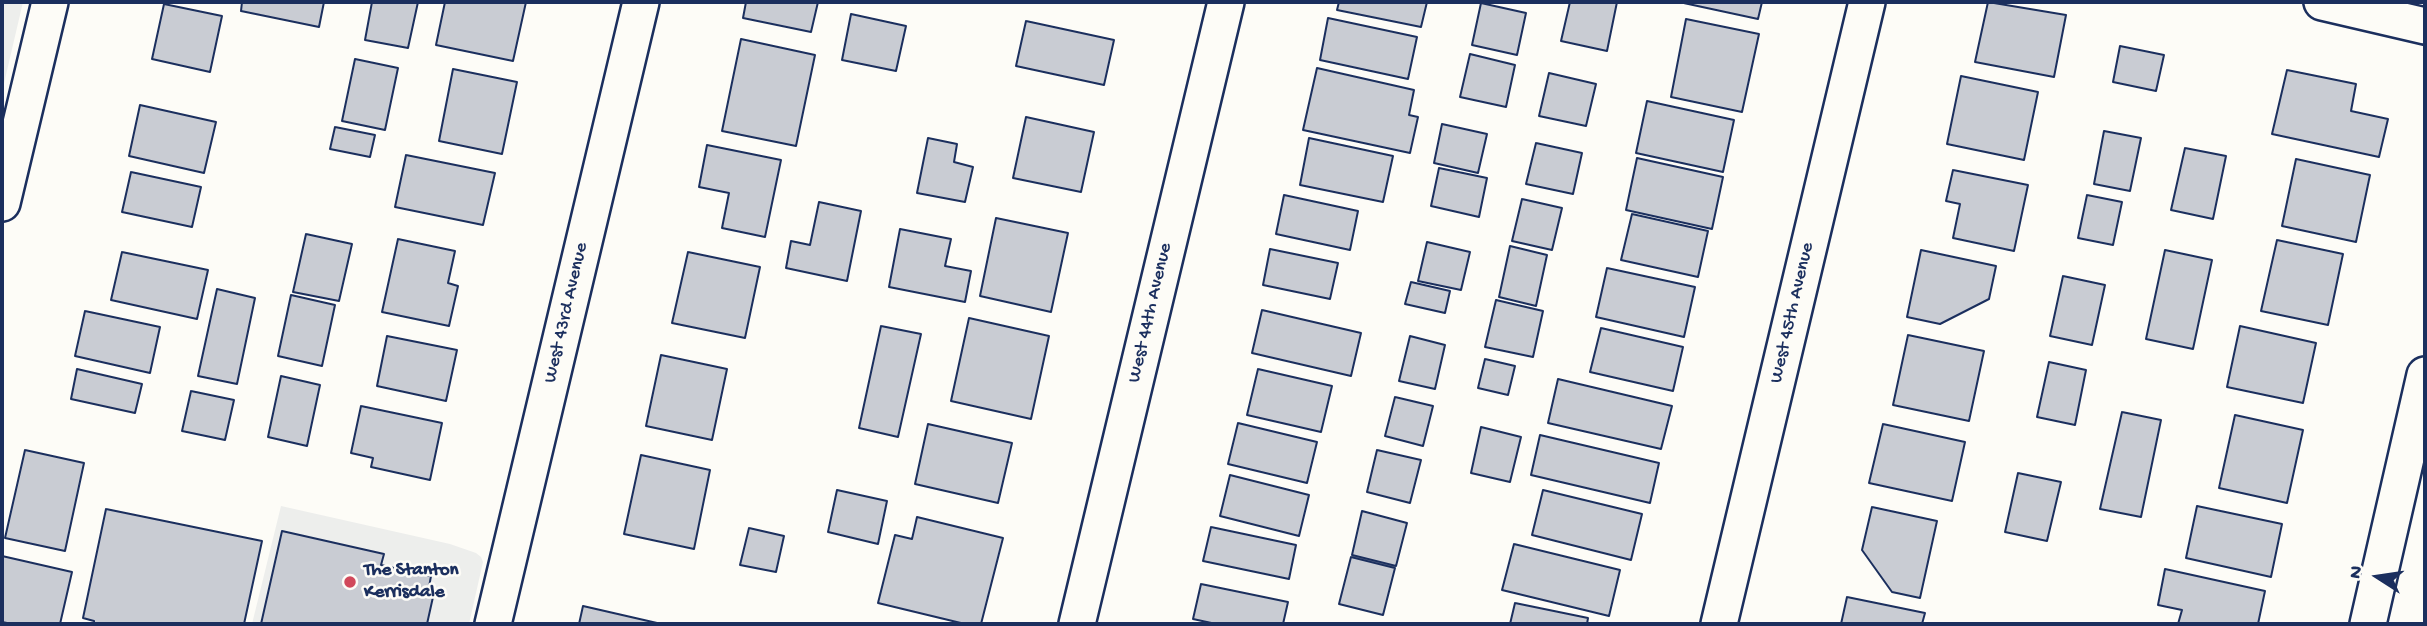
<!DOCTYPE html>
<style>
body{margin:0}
#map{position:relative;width:2427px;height:626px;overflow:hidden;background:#fdfcf7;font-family:"Gochi Hand",sans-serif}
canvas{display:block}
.frame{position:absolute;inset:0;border:4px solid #1b2f5e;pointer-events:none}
.north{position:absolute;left:2343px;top:542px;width:70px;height:70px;-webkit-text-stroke:5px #fdfcf7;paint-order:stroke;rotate:282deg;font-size:19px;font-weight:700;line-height:28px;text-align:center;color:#1b2f5e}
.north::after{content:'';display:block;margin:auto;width:24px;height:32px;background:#1b2f5e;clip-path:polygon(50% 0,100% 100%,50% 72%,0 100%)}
</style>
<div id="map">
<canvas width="2427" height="626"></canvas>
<div class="frame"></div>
<div class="north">N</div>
</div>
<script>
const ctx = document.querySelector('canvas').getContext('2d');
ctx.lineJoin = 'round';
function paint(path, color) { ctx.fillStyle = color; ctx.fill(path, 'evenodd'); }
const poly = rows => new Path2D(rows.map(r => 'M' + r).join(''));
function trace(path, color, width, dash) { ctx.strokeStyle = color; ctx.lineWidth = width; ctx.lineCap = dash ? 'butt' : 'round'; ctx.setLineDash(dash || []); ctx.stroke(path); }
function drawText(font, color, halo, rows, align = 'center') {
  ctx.font = font + ' "Gochi Hand",sans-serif'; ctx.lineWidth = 5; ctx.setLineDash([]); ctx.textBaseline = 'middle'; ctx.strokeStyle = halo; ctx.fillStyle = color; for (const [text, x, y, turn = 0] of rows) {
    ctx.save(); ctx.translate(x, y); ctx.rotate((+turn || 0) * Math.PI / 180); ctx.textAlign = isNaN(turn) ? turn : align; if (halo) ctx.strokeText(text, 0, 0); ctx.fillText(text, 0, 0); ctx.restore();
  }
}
paint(poly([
 [2,2,23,2,2,92],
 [281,506,450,544,476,553,481,557,483,562,469,624,252,624]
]), '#edeeec');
const building = poly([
 [242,2,324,2,319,27,241,11,242,2],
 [372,2,418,2,408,48,365,40,372,2],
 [445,2,526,2,513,61,436,45,445,2],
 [746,2,818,2,811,32,743,18,746,2],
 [1339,2,1427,2,1421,27,1337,10,1339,2],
 [1570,2,1617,2,1607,51,1561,41,1570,2],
 [1679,2,1762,2,1758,19,1679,2],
 [1988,2,2066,15,2054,77,1975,62,1988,2],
 [1481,3,1526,13,1517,55,1472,45,1481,3],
 [164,4,222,16,210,72,152,59,164,4],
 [851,14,906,26,896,71,842,60,851,14],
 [1328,18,1417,37,1408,79,1320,60,1328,18],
 [1686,19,1759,34,1742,112,1671,97,1686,19],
 [1026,21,1114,40,1104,85,1016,66,1026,21],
 [741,39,815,55,796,146,722,131,741,39],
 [2120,46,2164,55,2156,91,2113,82,2120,46],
 [1470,54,1515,65,1506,107,1460,97,1470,54],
 [355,59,398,68,385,130,342,121,355,59],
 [1317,68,1414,90,1409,115,1418,117,1410,153,1303,130,1317,68],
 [453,69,517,82,502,154,439,141,453,69],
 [2287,70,2356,84,2351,111,2388,119,2379,157,2272,134,2287,70],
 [1549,73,1596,84,1586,126,1539,116,1549,73],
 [1961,76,2038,92,2024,160,1947,144,1961,76],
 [1647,101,1734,120,1723,172,1636,153,1647,101],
 [140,105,216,122,204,173,129,156,140,105],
 [1026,117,1094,132,1081,192,1013,178,1026,117],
 [1442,124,1487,134,1478,173,1434,163,1442,124],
 [335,127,375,135,370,157,330,149,335,127],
 [2104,131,2141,138,2130,191,2094,184,2104,131],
 [928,138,957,144,954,162,973,167,965,202,917,193,928,138],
 [1309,138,1393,156,1383,202,1300,185,1309,138],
 [1536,143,1582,153,1573,194,1526,184,1536,143],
 [707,145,781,160,765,237,722,228,729,193,699,187,707,145],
 [2185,148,2226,156,2213,219,2171,210,2185,148],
 [406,155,495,173,483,225,395,207,406,155],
 [1637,158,1723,177,1712,229,1626,210,1637,158],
 [2296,159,2370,175,2356,242,2282,226,2296,159],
 [1439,168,1487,178,1479,217,1431,206,1439,168],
 [1953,170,2028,185,2014,251,1953,238,1960,204,1946,201,1953,170],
 [131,172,201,187,192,227,122,212,131,172],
 [1284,195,1358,211,1350,250,1276,234,1284,195],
 [2087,195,2122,202,2113,245,2078,238,2087,195],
 [1522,199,1562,208,1552,250,1512,241,1522,199],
 [819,202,861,211,847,281,786,268,791,241,810,245,819,202],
 [1632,214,1708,231,1698,277,1621,260,1632,214],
 [996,218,1068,233,1051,312,980,296,996,218],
 [900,229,951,239,945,266,971,271,965,302,889,287,900,229],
 [306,234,352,244,339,301,293,292,306,234],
 [398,239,455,251,448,283,458,286,449,326,382,312,398,239],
 [2277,240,2343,254,2328,325,2261,311,2277,240],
 [1427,242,1470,252,1461,290,1418,281,1427,242],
 [1510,246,1547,255,1536,306,1499,297,1510,246],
 [1270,249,1338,263,1330,299,1263,285,1270,249],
 [1921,250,1996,266,1989,299,1940,324,1907,317,1921,250],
 [2165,250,2212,260,2193,349,2146,339,2165,250],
 [122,252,208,270,197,319,111,300,122,252],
 [688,252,760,267,745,338,672,323,688,252],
 [1607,268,1695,287,1684,337,1596,317,1607,268],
 [2063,276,2105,285,2092,345,2050,336,2063,276],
 [1411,282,1450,291,1445,313,1405,304,1411,282],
 [217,289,255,298,237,384,198,376,217,289],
 [291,295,335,305,322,366,278,356,291,295],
 [1496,300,1543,311,1533,357,1485,347,1496,300],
 [1262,310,1361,333,1351,376,1252,353,1262,310],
 [85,311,160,327,150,373,75,356,85,311],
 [969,318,1049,336,1031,419,951,401,969,318],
 [881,326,921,334,898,437,859,428,881,326],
 [2240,326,2316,343,2303,403,2227,387,2240,326],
 [1601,328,1683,347,1673,391,1590,372,1601,328],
 [1908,335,1984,351,1969,421,1893,405,1908,335],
 [387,336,457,350,446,401,377,386,387,336],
 [1410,336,1445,345,1435,389,1399,381,1410,336],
 [661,355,727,369,712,440,646,426,661,355],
 [1485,359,1515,366,1508,395,1478,388,1485,359],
 [2049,362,2086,370,2075,425,2037,417,2049,362],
 [77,369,142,384,135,413,71,399,77,369],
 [1258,369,1332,386,1321,432,1247,415,1258,369],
 [281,376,320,385,307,446,268,437,281,376],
 [1558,379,1672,406,1661,449,1548,423,1558,379],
 [191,391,234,400,225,440,182,431,191,391],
 [1395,397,1433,406,1423,446,1385,436,1395,397],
 [361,406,442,423,430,480,371,467,373,458,351,453,361,406],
 [2122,412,2161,420,2141,517,2100,509,2122,412],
 [2235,415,2303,430,2287,503,2219,488,2235,415],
 [1238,423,1317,442,1307,483,1228,464,1238,423],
 [928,424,1012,443,998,503,915,484,928,424],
 [1883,424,1965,442,1952,501,1869,483,1883,424],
 [1481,427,1521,437,1510,482,1471,473,1481,427],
 [1540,435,1659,463,1650,503,1531,475,1540,435],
 [25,450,84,463,65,551,5,538,25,450],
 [1377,450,1421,460,1410,503,1367,492,1377,450],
 [641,455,710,470,694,549,624,534,641,455],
 [2018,473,2061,482,2047,541,2005,532,2018,473],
 [1230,475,1309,495,1299,536,1220,516,1230,475],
 [837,490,887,501,878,544,828,532,837,490],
 [1543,490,1642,514,1631,560,1532,535,1543,490],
 [2197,506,2282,524,2271,577,2186,558,2197,506],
 [1872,507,1937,521,1920,598,1892,592,1862,550,1872,507],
 [106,509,262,541,244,624,94,624,94,621,83,618,106,509],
 [1362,511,1407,523,1396,566,1352,555,1362,511],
 [917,517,1003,538,981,624,965,624,878,603,895,535,912,539,917,517],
 [1211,527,1296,545,1289,579,1203,561,1211,527],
 [749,528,784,536,776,572,740,565,749,528],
 [282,531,384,554,381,565,431,576,429,587,435,588,427,624,261,624,282,531],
 [1514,544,1620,570,1609,616,1502,590,1514,544],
 [2,556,72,572,60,624,12,624,2,622,2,556],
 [1351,557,1395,568,1383,615,1339,604,1351,557],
 [2165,569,2265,591,2258,624,2178,624,2182,610,2158,605,2165,569],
 [1201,584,1288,602,1283,624,1216,624,1193,619,1201,584],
 [1847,597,1925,613,1922,624,1841,624,1847,597],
 [1515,603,1588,618,1587,624,1510,624,1515,603],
 [583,606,657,623,657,624,579,624,583,606]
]);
paint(building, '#c9ccd3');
trace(building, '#1b2f5e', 2);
const minor = poly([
 [2322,2,2425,26],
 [2,203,50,2],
 [493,624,641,2],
 [1077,624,1226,2],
 [1719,624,1867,2],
 [2368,624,2425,375]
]);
trace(minor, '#1b2f5e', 40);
trace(minor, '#fdfcf7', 35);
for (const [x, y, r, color] of [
 [350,582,7,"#d1495b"]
]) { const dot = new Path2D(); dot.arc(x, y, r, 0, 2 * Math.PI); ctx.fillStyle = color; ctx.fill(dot); trace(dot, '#fdfcf7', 2.5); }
drawText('19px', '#1b2f5e', '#fdfcf7', [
 ["West 43rd Avenue",567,313,-77],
 ["West 44th Avenue",1151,313,-77],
 ["West 45th Avenue",1793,313,-77]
]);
drawText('bold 19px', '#1b2f5e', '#fdfcf7', [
 ["The Stanton",364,571],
 ["Kerrisdale",364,593]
], 'left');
</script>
